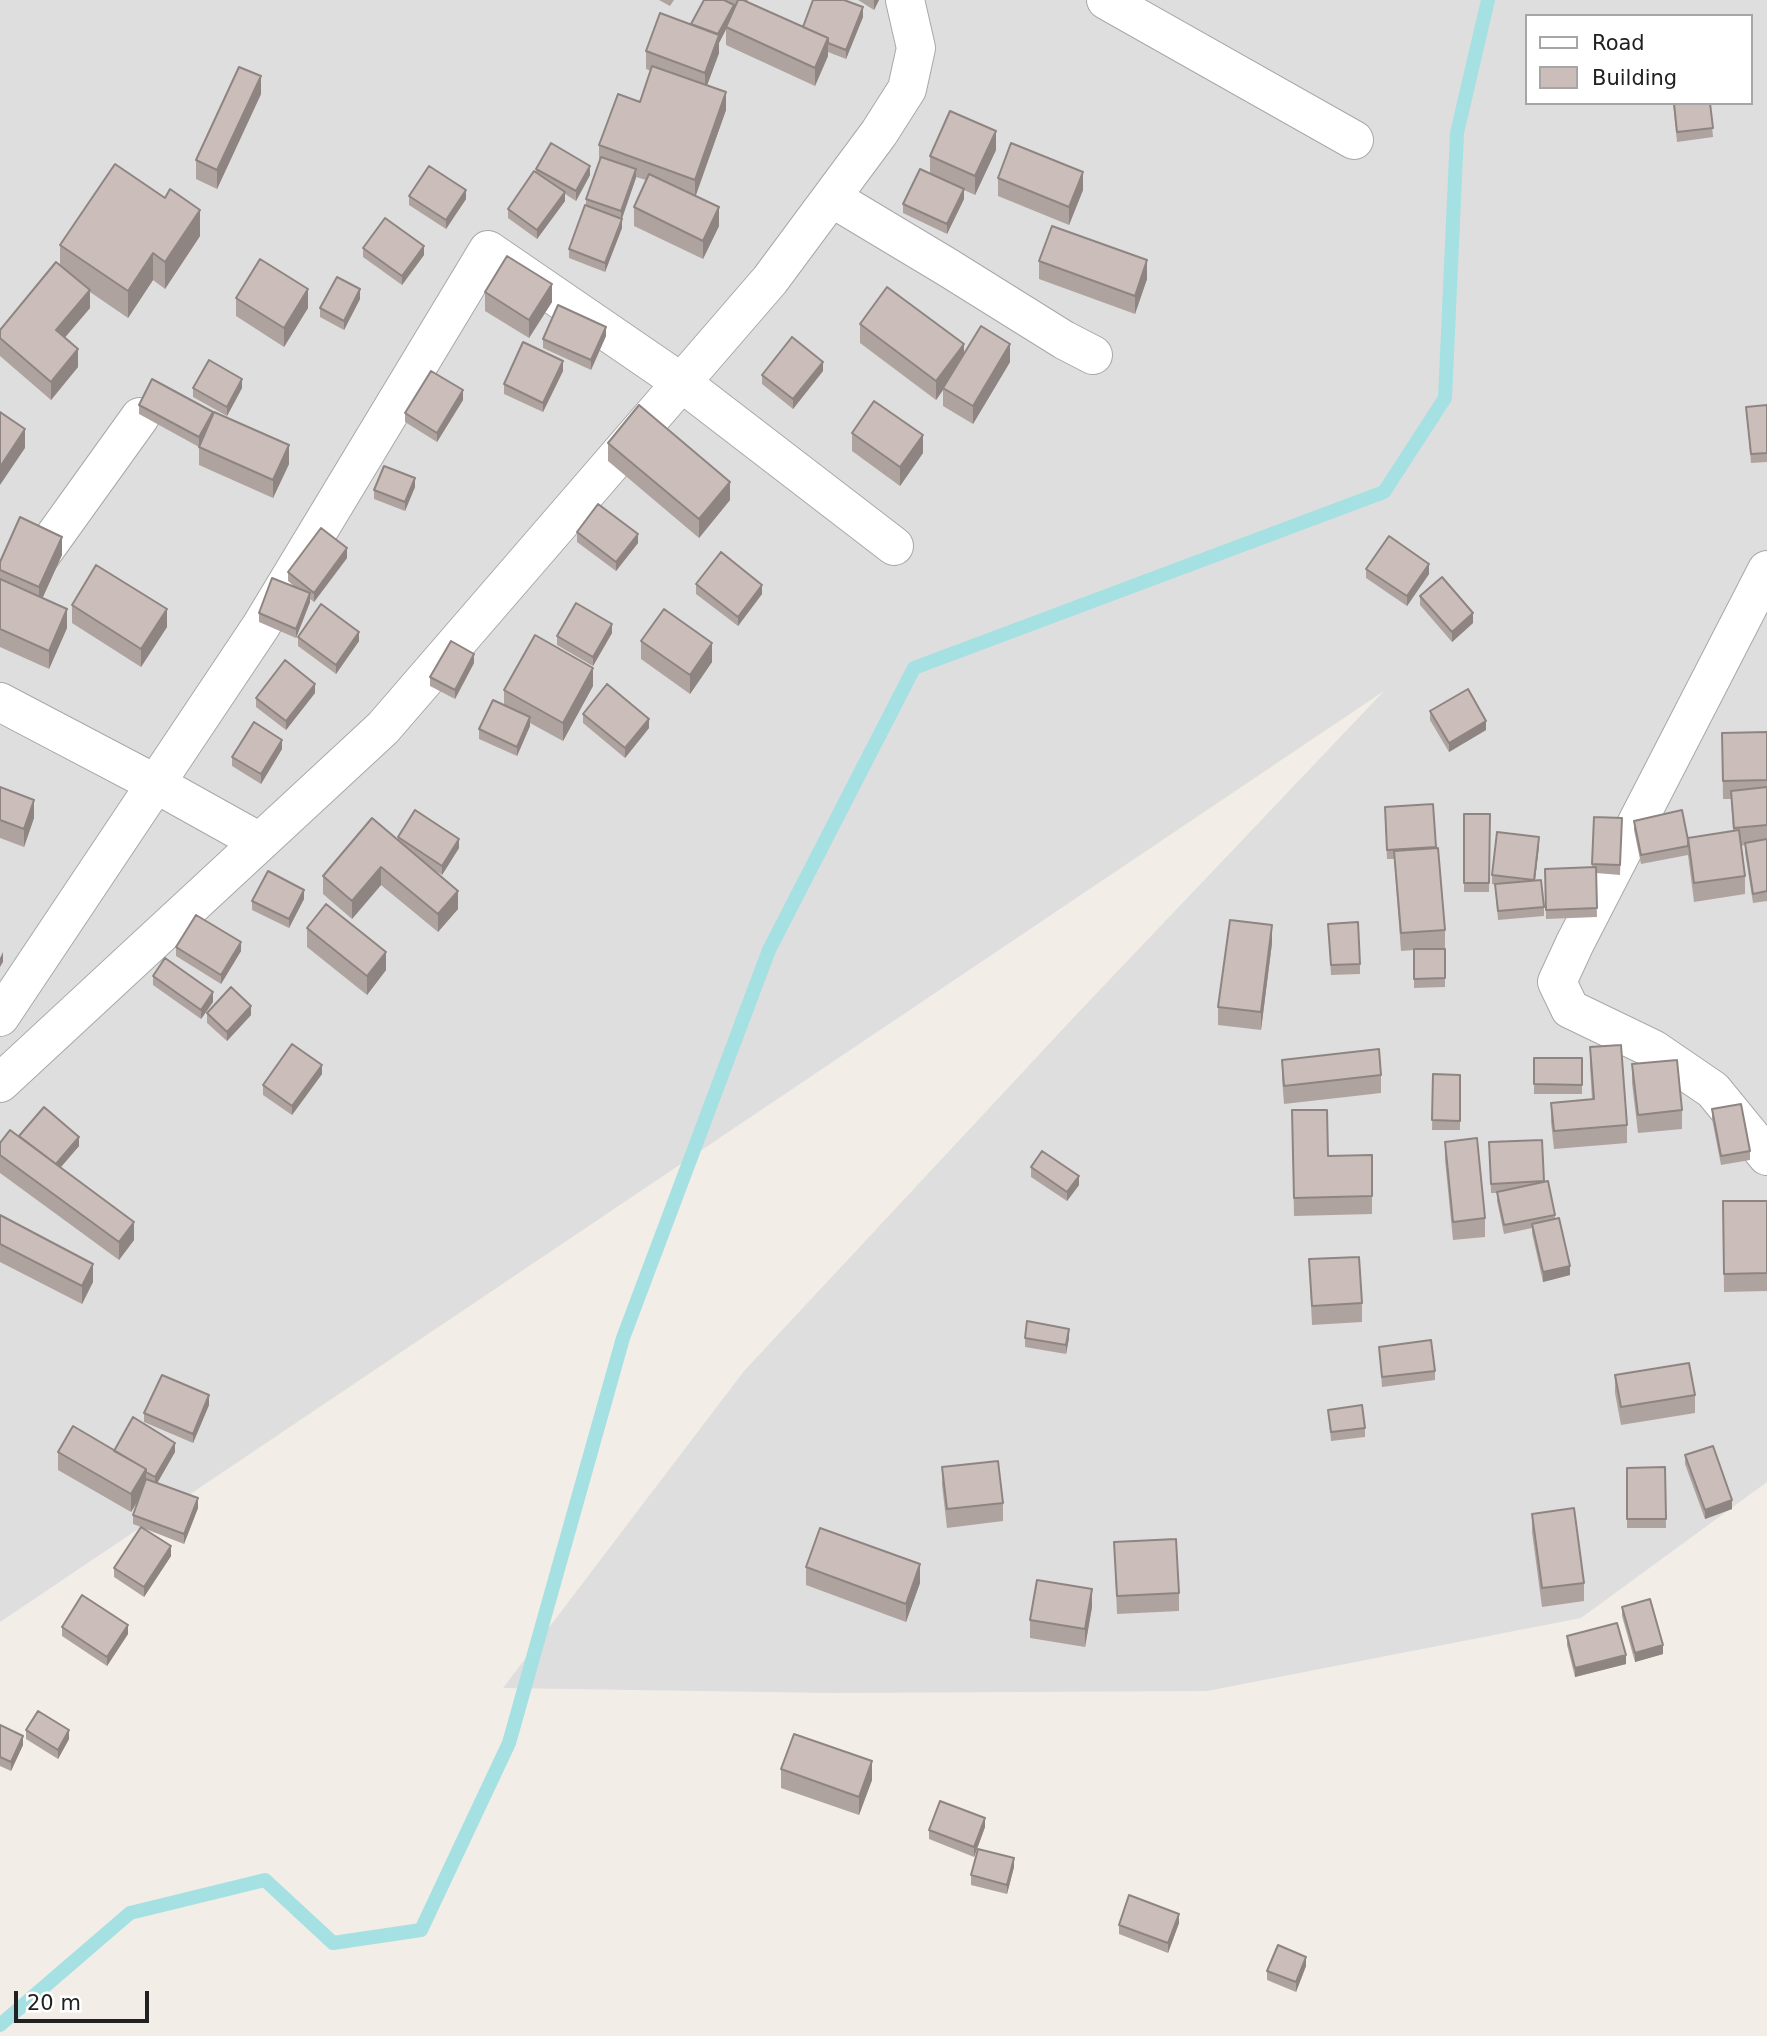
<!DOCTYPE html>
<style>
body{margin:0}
#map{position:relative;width:1767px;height:2036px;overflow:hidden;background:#f2ede7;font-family:"DejaVu Sans",sans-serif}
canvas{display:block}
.legend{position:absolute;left:1525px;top:14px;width:228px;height:91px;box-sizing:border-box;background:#fff;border:2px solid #a6a6a6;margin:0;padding:9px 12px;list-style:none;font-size:21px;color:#212121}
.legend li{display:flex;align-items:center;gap:14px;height:35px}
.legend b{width:35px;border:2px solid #a6a6a6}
.scale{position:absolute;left:14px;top:1991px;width:135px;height:32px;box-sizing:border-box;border:4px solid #212121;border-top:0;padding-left:9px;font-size:21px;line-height:24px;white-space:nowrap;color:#212121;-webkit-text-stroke:5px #fff;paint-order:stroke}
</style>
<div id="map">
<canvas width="1767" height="2036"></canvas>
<ul class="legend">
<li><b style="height:9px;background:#fff"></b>Road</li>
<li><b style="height:19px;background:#cbbeba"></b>Building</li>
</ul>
<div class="scale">20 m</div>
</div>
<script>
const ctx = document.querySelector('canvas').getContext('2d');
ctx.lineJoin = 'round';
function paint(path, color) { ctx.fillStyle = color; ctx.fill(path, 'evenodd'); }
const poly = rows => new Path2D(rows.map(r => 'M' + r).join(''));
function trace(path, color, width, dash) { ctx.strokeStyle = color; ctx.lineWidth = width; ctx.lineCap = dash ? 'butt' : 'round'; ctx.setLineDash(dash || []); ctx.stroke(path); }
paint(poly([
 [0,0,1767,0,1767,1482,1581,1618,1207,1691,831,1693,503,1688,744,1371,1076,1015,1384,691,0,1622],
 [1527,16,1751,16,1751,103,1527,103]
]), '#dfdede');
trace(poly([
 [0,2025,130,1913,265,1880,333,1943,421,1930,509,1743,623,1338,769,950,914,668,1384,492,1445,398,1457,133,1488,0]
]), '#a5e0e3', 14);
const minor = poly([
 [1106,0,1354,140],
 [832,198,947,267,1064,340,1093,355],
 [1767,570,1575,943,1557,982,1570,1009,1653,1049,1713,1090,1767,1156],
 [0,612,140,417],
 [0,702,156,784,260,842],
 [0,1017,261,626,488,250,682,383,894,546],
 [0,1083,383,728,770,280,879,133,907,89,916,48,905,0]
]);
trace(minor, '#a8a8a8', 40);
trace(minor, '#fff', 38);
paint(poly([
 [659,0,674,0,670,6],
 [704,0,748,0,747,2,803,27,863,17,846,59,828,52,828,56,815,86,726,45,726,29,719,43,719,53,707,85,726,110,695,196,719,226,703,259,634,226,634,207,646,180,636,177,622,219,622,228,605,272,569,258,569,249,586,206,586,199,599,161,599,145,640,102,651,71,646,69,646,51,691,24],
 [858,0,879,0,874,10],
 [261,94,217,189,196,179,196,160],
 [1673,103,1710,103,1713,137,1677,142],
 [996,150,975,195,964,190,964,199,947,234,903,213,903,204,930,173,930,156],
 [536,169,590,175,576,201,565,194,565,201,537,239,508,218,508,209,536,172],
 [998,178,1083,190,1069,225,998,196],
 [409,196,466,199,446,229,409,205],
 [200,236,165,289,153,280,128,318,90,292,90,308,65,337,78,367,51,400,0,356,0,330,60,266,60,245],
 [363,248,424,255,402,285,363,257],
 [1039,261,1147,279,1135,314,1039,279],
 [485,292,552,302,529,338,485,311],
 [236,298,308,308,284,347,236,316],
 [360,299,344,330,320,317,320,308],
 [860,324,964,354,1010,362,973,424,943,406,943,390,936,400,860,343],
 [606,336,591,370,543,348,543,339],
 [563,371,543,412,504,394,504,384],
 [823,371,793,409,762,384,762,375],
 [193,388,242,388,227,416,193,397],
 [463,400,437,442,405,422,405,413],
 [139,405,213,416,289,464,273,498,199,465,199,447,139,414],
 [1767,405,1767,462,1751,463,1746,407],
 [852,433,923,453,900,486,852,451],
 [608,443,730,500,699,538,608,461],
 [415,487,405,511,374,499,374,490],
 [577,532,638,543,616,571,577,542],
 [62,555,42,598,67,628,49,669,0,647,0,562],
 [347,558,314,602,310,599,310,602,296,638,259,622,259,613,295,587,288,581,288,572],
 [1366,569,1429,574,1407,606,1366,578],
 [696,584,762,594,738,626,696,594],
 [1420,596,1473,623,1452,642,1420,605],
 [72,605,167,627,141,667,72,623],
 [612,633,593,666,557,645,557,636],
 [298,637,359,641,336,674,298,646],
 [641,641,712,662,690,694,641,659],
 [474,663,455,699,430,686,430,677],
 [593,686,563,741,530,723,530,726,517,756,479,739,479,729,504,705,504,690],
 [315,693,286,730,256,707,256,698],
 [1430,711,1486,730,1449,752,1430,720],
 [583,714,649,728,625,758,583,723],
 [1767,732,1767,901,1753,903,1745,852,1745,845,1741,846,1745,876,1745,894,1694,902,1688,855,1641,864,1634,830,1634,821,1688,840,1733,831,1731,799,1723,799,1722,733],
 [282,749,261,784,232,766,232,757],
 [0,787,34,818,24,847,0,838],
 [1433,804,1436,848,1445,930,1445,948,1436,949,1445,949,1445,987,1414,988,1414,950,1401,951,1394,859,1387,859,1385,816],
 [1464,814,1490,814,1489,892,1464,892],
 [1594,817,1622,818,1620,875,1596,873,1597,917,1546,919,1545,869,1592,867],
 [398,837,459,848,442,875,428,866,458,909,438,932,381,885,352,919,323,894,323,876,398,840],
 [1539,846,1535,880,1544,907,1544,916,1498,920,1495,885,1492,884,1492,875],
 [304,899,289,928,252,910,252,901],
 [1328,924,1360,964,1360,974,1331,975],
 [307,928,386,970,367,995,307,947],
 [1272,943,1261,1030,1218,1025,1218,1007],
 [176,947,241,951,221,984,176,956],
 [153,976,213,1002,201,1019,153,985],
 [207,1013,251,1015,227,1041,207,1023],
 [1590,1047,1627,1125,1627,1143,1554,1149,1551,1122,1551,1103,1592,1100,1590,1066],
 [1534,1058,1582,1058,1582,1094,1534,1094],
 [1282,1060,1381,1075,1381,1093,1284,1104,1282,1078],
 [1632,1064,1682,1110,1682,1129,1638,1133,1632,1083],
 [322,1074,292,1115,263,1095,263,1085],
 [1433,1074,1460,1075,1460,1130,1432,1130],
 [1712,1109,1750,1151,1750,1160,1721,1165,1712,1119],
 [1292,1110,1328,1156,1372,1155,1372,1214,1294,1216],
 [19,1136,79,1146,61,1167,134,1240,119,1260,0,1173,0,1143],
 [1445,1142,1485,1218,1485,1237,1453,1240,1445,1160],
 [1489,1142,1544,1182,1555,1215,1555,1219,1570,1275,1543,1282,1532,1233,1532,1228,1504,1234,1497,1201,1497,1193,1491,1193],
 [1031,1167,1079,1185,1067,1201,1031,1177],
 [1723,1201,1767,1201,1767,1291,1724,1292],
 [0,1215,93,1282,82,1304,0,1262],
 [1309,1259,1362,1303,1362,1322,1312,1325],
 [1025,1338,1069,1338,1066,1354,1025,1347],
 [1379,1347,1435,1371,1435,1380,1382,1387],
 [1615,1375,1695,1395,1695,1413,1621,1425,1615,1393],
 [209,1405,193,1443,144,1422,144,1413],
 [1328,1410,1365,1428,1365,1437,1331,1441],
 [114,1451,175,1452,157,1483,198,1508,184,1544,143,1528,171,1556,144,1597,114,1577,114,1568,141,1527,133,1524,133,1515,139,1498,131,1512,58,1470,58,1452],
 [1685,1455,1732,1509,1705,1519,1685,1464],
 [942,1467,1003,1503,1003,1521,947,1528,942,1485],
 [1665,1467,1666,1528,1627,1528,1627,1468],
 [1532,1514,1584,1583,1584,1601,1542,1607,1532,1532],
 [1114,1542,1179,1593,1179,1611,1117,1614],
 [806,1567,920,1583,906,1622,806,1585],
 [1092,1607,1085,1647,1030,1638,1030,1620],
 [1622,1607,1663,1654,1635,1662,1622,1616],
 [62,1627,128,1634,107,1666,62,1636],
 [1567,1636,1626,1664,1575,1677,1567,1645],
 [0,1725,23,1745,11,1771,0,1766],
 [26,1730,69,1739,58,1759,26,1739],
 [781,1769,872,1780,859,1815,781,1788],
 [985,1827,974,1857,929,1839,929,1830],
 [1014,1867,1007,1894,971,1885,971,1875],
 [1179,1923,1168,1953,1119,1934,1119,1925],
 [1306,1966,1296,1992,1267,1980,1267,1971]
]), '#afa3a0');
paint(poly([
 [874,0,879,0,874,10],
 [734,5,734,14,719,43,719,53,705,91,705,73,715,40],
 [863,7,863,17,846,59,846,50],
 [828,38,828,56,815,86,815,68],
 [261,76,261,94,217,189,217,170],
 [726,92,726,110,695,198,695,180],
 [996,131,996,150,975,195,975,176],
 [590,166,590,175,576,201,576,191],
 [636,169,636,178,621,221,621,211],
 [1083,172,1083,190,1069,225,1069,207],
 [964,189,964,199,947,234,947,224],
 [466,190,466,199,446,229,446,220],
 [565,192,565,201,537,239,537,230],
 [719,207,719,226,703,259,703,241],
 [200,210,200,236,165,289,165,262],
 [622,219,622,228,605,272,605,263],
 [424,246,424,255,402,285,402,276],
 [153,253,153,280,128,318,128,291],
 [1147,260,1147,279,1135,314,1135,296],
 [552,284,552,302,529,338,529,320],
 [308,289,308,308,284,347,284,328],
 [360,289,360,299,344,330,344,321],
 [90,290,90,308,56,348,56,330],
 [606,327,606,336,591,370,591,360],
 [964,344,964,363,943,388,943,390,936,400,936,381],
 [1010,344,1010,362,973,424,973,406],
 [78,349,78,367,51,400,51,382],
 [563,361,563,371,543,412,543,403],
 [823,362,823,371,793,409,793,399],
 [242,379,242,388,227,416,227,407],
 [463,390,463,400,437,442,437,433],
 [213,412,213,421,199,447,199,437],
 [25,429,25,448,0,485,0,467],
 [923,435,923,453,900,486,900,467],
 [289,445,289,464,273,498,273,480],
 [415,478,415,487,405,511,405,502],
 [730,482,730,500,699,538,699,519],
 [638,534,638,543,616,571,616,562],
 [62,537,62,555,39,606,39,587],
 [347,548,347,558,314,602,314,593],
 [1429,564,1429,574,1407,606,1407,596],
 [762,585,762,594,738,626,738,617],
 [310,593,310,602,296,638,296,629],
 [67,609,67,628,49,669,49,651],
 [167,609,167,627,141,667,141,649],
 [1473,613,1473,623,1452,642,1452,632],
 [612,624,612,633,593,666,593,657],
 [359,632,359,641,336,674,336,665],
 [712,643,712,662,690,694,690,675],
 [474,654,474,663,455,699,455,690],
 [593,668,593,686,563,741,563,723],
 [315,684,315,693,286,730,286,721],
 [530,717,530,726,517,756,517,747],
 [649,719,649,728,625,758,625,748],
 [1486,721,1486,730,1449,752,1449,743],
 [282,740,282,749,261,784,261,774],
 [34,800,34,818,24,847,24,829],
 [1539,837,1539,846,1534,889,1534,880],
 [459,839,459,848,442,875,442,866],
 [381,867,381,885,352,919,352,901],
 [304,890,304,899,289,928,289,919],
 [458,891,458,909,438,932,438,914],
 [1272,925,1272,943,1261,1030,1261,1012],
 [241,942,241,951,221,984,221,975],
 [3,952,3,962,0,967,0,958],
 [386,952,386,970,367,995,367,976],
 [213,992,213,1002,201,1019,201,1010],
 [251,1006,251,1015,227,1041,227,1032],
 [322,1065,322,1074,292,1115,292,1106],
 [79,1137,79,1146,54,1175,54,1166],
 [1079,1176,1079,1185,1067,1201,1067,1192],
 [134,1222,134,1240,119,1260,119,1242],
 [93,1264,93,1282,82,1304,82,1286],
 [1570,1266,1570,1275,1543,1282,1543,1272],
 [1069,1329,1069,1338,1066,1354,1066,1345],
 [209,1395,209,1405,193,1443,193,1434],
 [175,1443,175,1452,155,1487,155,1477],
 [146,1469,146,1488,131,1512,131,1494],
 [198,1498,198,1508,184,1544,184,1534],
 [1732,1500,1732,1509,1705,1519,1705,1510],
 [171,1546,171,1556,144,1597,144,1587],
 [920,1564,920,1583,906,1622,906,1604],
 [1092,1589,1092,1607,1085,1647,1085,1629],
 [128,1625,128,1634,107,1666,107,1657],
 [1663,1645,1663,1654,1635,1662,1635,1653],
 [1626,1655,1626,1664,1575,1677,1575,1668],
 [69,1730,69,1739,58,1759,58,1750],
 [23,1736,23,1745,11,1771,11,1762],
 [872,1761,872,1780,859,1815,859,1797],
 [985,1818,985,1827,974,1857,974,1847],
 [1014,1858,1014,1867,1007,1894,1007,1885],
 [1179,1914,1179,1923,1168,1953,1168,1943],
 [1306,1957,1306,1966,1296,1992,1296,1982]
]), '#8e8582');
const building = poly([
 [704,0,724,0,734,5,718,34,691,24,704,0],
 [738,0,743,0,828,38,815,68,726,27,738,0],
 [813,0,844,0,863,7,846,50,828,43,828,38,803,27,813,0],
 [660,13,719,35,705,73,646,51,660,13],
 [652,66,726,92,695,180,599,145,618,94,640,102,652,66],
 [239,67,261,76,217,170,196,160,239,67],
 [1674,103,1710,103,1713,128,1677,132,1674,103],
 [950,111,996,131,975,176,930,156,950,111],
 [551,143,590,166,576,191,536,169,551,143],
 [1011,143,1083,172,1069,207,998,178,1011,143],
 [601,157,636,169,621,211,586,199,601,157],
 [115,164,165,198,170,189,200,210,165,262,153,253,128,291,60,245,115,164],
 [429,166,466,190,446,220,409,196,429,166],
 [920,169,964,189,947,224,903,204,920,169],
 [534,171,565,192,537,230,508,209,534,171],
 [649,174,719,207,703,241,634,207,649,174],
 [585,205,622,219,605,263,569,249,585,205],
 [385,218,424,246,402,276,363,248,385,218],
 [1052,226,1147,260,1135,296,1039,261,1052,226],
 [507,256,552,284,529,320,485,292,507,256],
 [260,259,308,289,284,328,236,298,260,259],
 [56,262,90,290,56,330,78,349,51,382,0,338,0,330,56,262],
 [337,277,360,289,344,321,320,308,337,277],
 [887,287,964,344,936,381,860,324,887,287],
 [558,305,606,327,591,360,543,339,558,305],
 [981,326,1010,344,973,406,943,388,981,326],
 [792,337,823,362,793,399,762,375,792,337],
 [523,342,563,361,543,403,504,384,523,342],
 [209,360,242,379,227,407,193,388,209,360],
 [431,371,463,390,437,433,405,413,431,371],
 [152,379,213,412,199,437,139,405,152,379],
 [874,401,923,435,900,467,852,433,874,401],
 [639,405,730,482,699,519,608,443,639,405],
 [1767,405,1767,453,1751,454,1746,407,1767,405],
 [0,412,25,429,0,467,0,412],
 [214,412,289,445,273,480,199,447,214,412],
 [384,466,415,478,405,502,374,490,384,466],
 [598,504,638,534,616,562,577,532,598,504],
 [20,517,62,537,39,587,0,570,0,562,20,517],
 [321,528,347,548,314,593,288,572,321,528],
 [1389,536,1429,564,1407,596,1366,569,1389,536],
 [721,552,762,585,738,617,696,584,721,552],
 [96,565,167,609,141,649,72,605,96,565],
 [1442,577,1473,613,1452,632,1420,596,1442,577],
 [272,578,310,593,296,629,259,613,272,578],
 [0,579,67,609,49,651,0,629,0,579],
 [576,603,612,624,593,657,557,636,576,603],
 [321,604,359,632,336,665,298,637,321,604],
 [664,609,712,643,690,675,641,641,664,609],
 [535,635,593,668,563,723,504,690,535,635],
 [451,641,474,654,455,690,430,677,451,641],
 [285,660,315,684,286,721,256,698,285,660],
 [607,684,649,719,625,748,583,714,607,684],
 [1468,689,1486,721,1449,743,1430,711,1468,689],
 [493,700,530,717,517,747,479,729,493,700],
 [254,722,282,740,261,774,232,757,254,722],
 [1767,732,1767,780,1723,781,1722,733,1767,732],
 [0,787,34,800,24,829,0,820,0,787],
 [1767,787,1767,825,1734,828,1731,791,1767,787],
 [1433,804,1436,847,1387,850,1385,807,1433,804],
 [415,810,459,839,442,866,398,837,415,810],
 [1682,810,1688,840,1688,846,1641,855,1634,821,1682,810],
 [1464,814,1490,814,1489,883,1464,883,1464,814],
 [1594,817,1622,818,1620,865,1592,864,1594,817],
 [372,818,458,891,438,914,381,867,352,901,323,876,372,818],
 [1739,830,1745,876,1694,883,1688,838,1739,830],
 [1497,832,1539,837,1534,880,1492,875,1497,832],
 [1767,839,1767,891,1753,894,1745,843,1767,839],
 [1438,848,1445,930,1401,933,1394,851,1438,848],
 [1596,867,1597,908,1546,910,1545,869,1596,867],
 [268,871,304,890,289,919,252,901,268,871],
 [1541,880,1544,907,1498,911,1495,884,1541,880],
 [326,904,386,952,367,976,307,928,326,904],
 [196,915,241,942,221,975,176,947,196,915],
 [1230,920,1272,925,1261,1012,1218,1007,1230,920],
 [1358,922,1360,964,1331,965,1328,924,1358,922],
 [1414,949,1445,949,1445,978,1414,979,1414,949],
 [165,958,213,992,201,1010,153,976,165,958],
 [231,987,251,1006,227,1032,207,1013,231,987],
 [292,1044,322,1065,292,1106,263,1085,292,1044],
 [1621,1045,1627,1125,1554,1131,1551,1103,1594,1099,1590,1047,1621,1045],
 [1379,1049,1381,1075,1284,1086,1282,1060,1379,1049],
 [1534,1058,1582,1058,1582,1085,1534,1084,1534,1058],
 [1677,1060,1682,1110,1638,1115,1632,1064,1677,1060],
 [1433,1074,1460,1075,1460,1121,1432,1120,1433,1074],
 [1741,1104,1750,1151,1721,1156,1712,1109,1741,1104],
 [44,1107,79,1137,56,1164,19,1136,44,1107],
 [1292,1110,1327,1110,1328,1156,1372,1155,1372,1196,1294,1198,1292,1110],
 [10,1130,134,1222,119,1242,0,1155,0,1143,10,1130],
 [1477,1138,1485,1218,1453,1222,1445,1142,1477,1138],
 [1542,1140,1544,1181,1491,1184,1489,1142,1542,1140],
 [1042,1151,1079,1176,1067,1192,1031,1167,1042,1151],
 [1548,1181,1555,1215,1504,1225,1497,1192,1548,1181],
 [1723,1201,1767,1201,1767,1273,1724,1274,1723,1201],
 [0,1215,93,1264,82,1286,0,1244,0,1215],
 [1559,1218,1570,1266,1543,1272,1532,1224,1559,1218],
 [1359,1257,1362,1303,1312,1306,1309,1259,1359,1257],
 [1027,1321,1069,1329,1066,1345,1025,1338,1027,1321],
 [1431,1340,1435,1371,1382,1377,1379,1347,1431,1340],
 [1689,1363,1695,1395,1621,1407,1615,1375,1689,1363],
 [162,1375,209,1395,193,1434,144,1413,162,1375],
 [1362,1405,1365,1428,1331,1432,1328,1410,1362,1405],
 [133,1417,175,1443,155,1477,146,1472,146,1469,114,1451,133,1417],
 [73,1426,146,1469,131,1494,58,1452,73,1426],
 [1713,1446,1732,1500,1705,1510,1685,1455,1713,1446],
 [998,1461,1003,1503,947,1509,942,1467,998,1461],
 [1665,1467,1666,1519,1627,1519,1627,1468,1665,1467],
 [146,1479,198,1498,184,1534,133,1515,146,1479],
 [1574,1508,1584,1583,1542,1588,1532,1514,1574,1508],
 [141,1527,171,1546,144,1587,114,1568,141,1527],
 [820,1528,920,1564,906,1604,806,1567,820,1528],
 [1176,1539,1179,1593,1117,1596,1114,1542,1176,1539],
 [1037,1580,1092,1589,1085,1629,1030,1620,1037,1580],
 [82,1595,128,1625,107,1657,62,1627,82,1595],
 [1650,1599,1663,1645,1635,1653,1622,1607,1650,1599],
 [1617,1623,1626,1655,1575,1668,1567,1636,1617,1623],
 [38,1711,69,1730,58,1750,26,1730,38,1711],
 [0,1725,23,1736,11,1762,0,1757,0,1725],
 [794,1734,872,1761,859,1797,781,1769,794,1734],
 [940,1801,985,1818,974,1847,929,1830,940,1801],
 [978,1849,1014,1858,1007,1885,971,1875,978,1849],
 [1129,1895,1179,1914,1168,1943,1119,1925,1129,1895],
 [1278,1945,1306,1957,1296,1982,1267,1971,1278,1945]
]);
paint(building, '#cbbeba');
trace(building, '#8e8582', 2);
</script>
